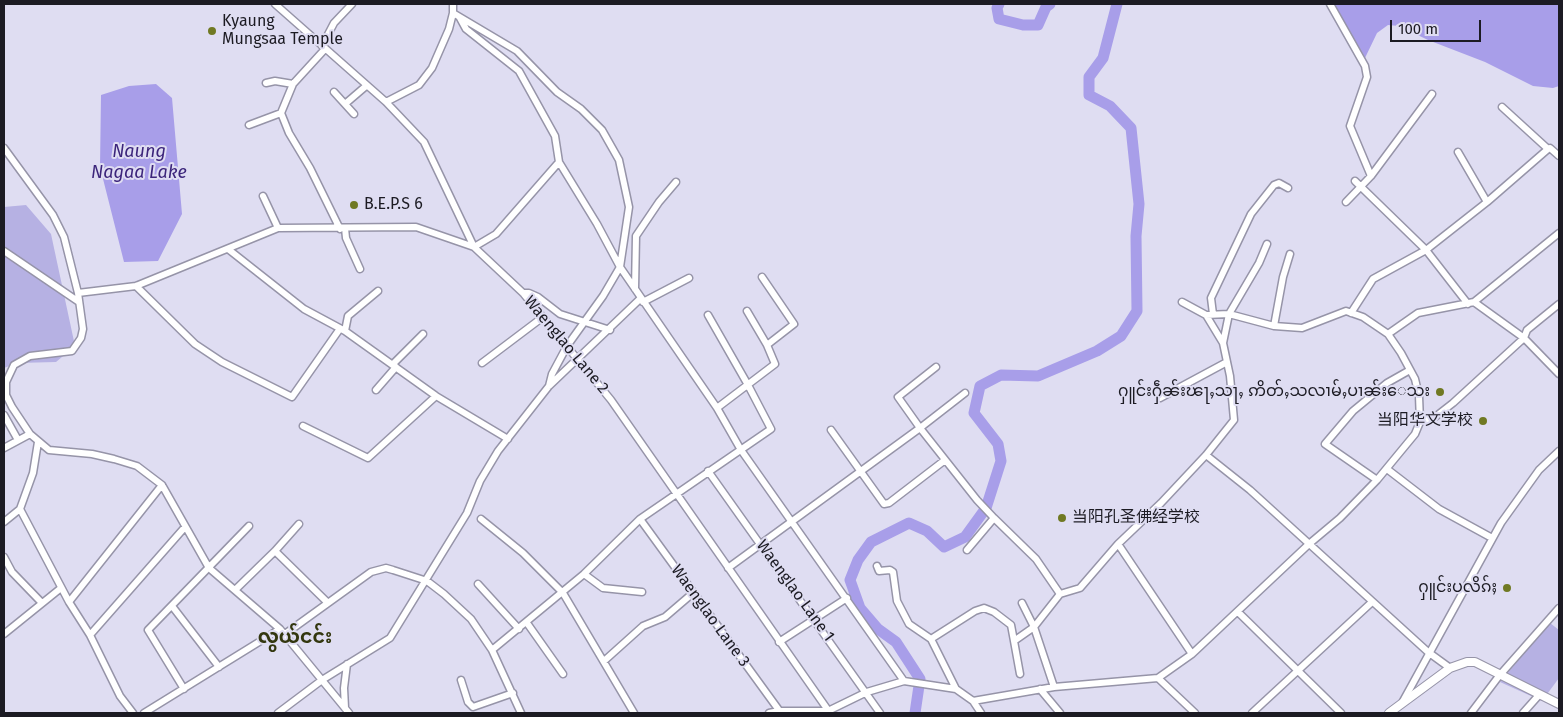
<!DOCTYPE html>
<meta charset="utf-8">
<style>
body{margin:0}
#map{position:relative;width:1563px;height:717px;overflow:hidden;background:#dfddf2;font-family:"Fira Sans",sans-serif}
canvas{display:block}
.frame{position:absolute;inset:0;border:5px solid #1c1b23;pointer-events:none}
.scale{position:absolute;left:1390px;top:20px;width:91px;height:22px;box-sizing:border-box;border:2px solid #1c1b23;border-top:0;padding-left:6px;font-size:15px;line-height:18px;white-space:nowrap;color:#1c1b23;-webkit-text-stroke:4px #dfddf2;paint-order:stroke}
</style>
<div id="map">
<canvas width="1563" height="717"></canvas>
<div class="frame"></div>
<div class="scale">100 m</div>
</div>
<script>
const ctx = document.querySelector('canvas').getContext('2d');
ctx.lineJoin = 'round';
function paint(path, color) { ctx.fillStyle = color; ctx.fill(path, 'evenodd'); }
const poly = rows => new Path2D(rows.map(r => 'M' + r).join(''));
function trace(path, color, width, dash) { ctx.strokeStyle = color; ctx.lineWidth = width; ctx.lineCap = dash ? 'butt' : 'round'; ctx.setLineDash(dash || []); ctx.stroke(path); }
function drawText(font, color, halo, rows, align = 'center') {
  ctx.font = font + ' "Fira Sans","Noto Sans SC","Noto Sans Myanmar",sans-serif'; ctx.lineWidth = 4; ctx.setLineDash([]); ctx.textBaseline = 'middle'; ctx.strokeStyle = halo; ctx.fillStyle = color; for (const [text, x, y, turn = 0] of rows) {
    ctx.save(); ctx.translate(x, y); ctx.rotate((+turn || 0) * Math.PI / 180); ctx.textAlign = isNaN(turn) ? turn : align; if (halo) ctx.strokeText(text, 0, 0); ctx.fillText(text, 0, 0); ctx.restore();
  }
}
paint(poly([
 [26,205,51,234,75,346,56,362,17,363,4,368,4,207],
 [1550,623,1559,630,1559,678,1542,701,1500,682]
]), '#b6b1e3');
paint(poly([
 [1333,4,1559,4,1559,86,1553,88,1533,86,1485,62,1428,40,1399,26,1388,25,1377,33,1365,58],
 [156,84,172,98,182,214,158,261,124,262,100,167,101,95,129,86]
]), '#a89ee9');
trace(poly([
 [999,4,997,8,999,19,1023,25,1038,25,1046,7,1050,4],
 [915,713,920,679,896,642,878,629,860,608,850,580,858,560,871,542,909,523,927,531,944,547,965,537,986,508,1001,461,998,444,974,413,980,386,1001,375,1038,376,1097,351,1121,336,1137,311,1136,236,1139,204,1131,128,1110,106,1089,95,1089,77,1103,58,1117,4]
]), '#a89ee9', 11);
const minor = poly([
 [275,4,386,102,424,142,474,247,523,293,611,400,830,713],
 [1330,4,1365,66,1367,77,1350,126,1371,176],
 [453,13,517,51,557,92,581,109,602,130,619,160,629,207,620,267,717,408,741,450,904,681],
 [460,18,466,29,519,71,555,136,559,162],
 [322,46,334,23,352,4],
 [325,49,293,84,281,113,289,133,310,168,340,229],
 [266,83,275,81,293,84],
 [334,92,354,114],
 [386,102,419,85,432,68,449,29,453,13,453,4],
 [345,104,366,86],
 [1502,107,1548,149],
 [249,125,281,113],
 [4,148,53,215,64,237,78,293,83,329,81,338,72,351,30,356,14,365,6,382,6,395,12,407,30,434,49,450,92,454,114,459,137,466,162,485,209,568,280,629,349,713],
 [1458,152,1487,202],
 [1355,181,1426,250,1468,304],
 [263,196,278,228],
 [1346,202,1371,176,1432,94],
 [345,228,346,238,360,269],
 [228,249,304,309,345,331,436,396,508,439],
 [4,251,79,302],
 [136,286,195,344,222,362,292,397,339,330],
 [635,289,636,236,659,202,676,182],
 [78,293,136,286,278,228,416,227,474,247,496,234,559,162,597,224,620,267,603,296,567,346,552,374,549,386],
 [523,293,529,293,538,297,560,314,610,330],
 [643,302,689,278],
 [1474,302,1559,233],
 [747,311,767,345],
 [1351,313,1373,279,1426,250,1487,202,1548,149,1550,148,1559,156],
 [1213,314,1211,298,1251,214,1274,185,1279,183,1288,188],
 [1274,326,1283,277,1290,254],
 [345,331,348,316,378,291],
 [1388,334,1418,313,1474,302,1524,338,1559,374],
 [1223,343,1229,314,1259,263,1267,244],
 [482,363,543,317],
 [393,364,423,334],
 [936,367,898,397,920,428,965,393],
 [376,390,396,367],
 [1160,398,1227,362],
 [717,408,775,364,767,345,794,324,762,277],
 [4,415,18,440],
 [1420,422,1435,417,1453,403,1524,338,1527,330,1559,304],
 [303,426,368,458,436,396],
 [831,430,884,504,889,503,945,460],
 [4,448,30,434],
 [1206,455,1250,490,1428,652,1450,668],
 [1387,469,1439,509,1492,538],
 [708,471,880,713],
 [1377,480,1325,444,1353,411,1387,383,1410,370],
 [20,509,69,602,90,635,120,696,133,713],
 [481,519,523,553,563,593,634,713],
 [640,519,781,713],
 [4,522,20,509,33,473,38,442],
 [1118,544,1161,503,1206,455,1234,420,1230,376,1223,343,1206,315],
 [967,550,994,518,1036,559,1060,594,1080,588,1118,544,1192,654],
 [275,551,328,603],
 [4,557,12,572,42,603],
 [877,566,879,571,890,570,893,572,897,601,909,624,931,639],
 [728,568,920,428,977,500,994,518],
 [584,574,603,588,642,592],
 [478,584,519,629],
 [235,590,275,551,299,524],
 [69,602,162,485],
 [1022,603,1034,627,1054,687],
 [172,606,219,667],
 [1238,612,1341,713],
 [527,623,563,674],
 [4,634,61,588],
 [285,634,371,572,386,568,393,570,427,581,444,594,471,619,492,650,521,713],
 [90,635,185,527],
 [1014,641,1020,674],
 [779,642,847,598],
 [492,650,584,574,640,519,771,429,748,385,708,315],
 [604,661,643,626,665,617,693,593],
 [1158,678,1195,713],
 [461,680,468,702,473,707,513,693],
 [184,689,148,630,249,526],
 [956,689,931,639,975,611,984,608,994,612,1011,625,1014,641,1034,627,1060,594],
 [1040,689,1060,713],
 [973,701,1054,687,1158,678,1192,654,1309,544,1340,518,1377,480,1415,434,1420,422,1419,396,1415,379,1401,353,1388,334,1363,317,1346,311,1302,328,1274,326,1229,314,1206,315,1182,302],
 [1402,703,1501,523,1539,470,1559,451],
 [345,708,344,688,347,664],
 [144,713,280,629],
 [278,713,322,680,390,638,467,513,480,481,498,451,549,386,641,298],
 [769,713,779,711,828,711,867,692,904,681,956,689,973,701,981,713],
 [1252,713,1372,602],
 [1471,713,1499,676,1559,608],
 [1523,713,1539,695]
]);
const major = poly([
 [1389,713,1450,668,1467,662,1475,662,1559,704]
]);
trace(minor, '#9694a8', 9);
trace(major, '#9694a8', 10);
trace(minor, '#fff', 6);
trace(major, '#fff', 8);
for (const [x, y, r, color] of [
 [212,31,5,"#707923"],
 [354,205,5,"#707923"],
 [1440,392,5,"#707923"],
 [1483,421,5,"#707923"],
 [1062,518,5,"#707923"],
 [1507,588,5,"#707923"]
]) { const dot = new Path2D(); dot.arc(x, y, r, 0, 2 * Math.PI); ctx.fillStyle = color; ctx.fill(dot); trace(dot, '#dfddf2', 2); }
drawText('16px', '#1c1b23', '#dfddf2', [
 ["Kyaung",222,22],
 ["Mungsaa Temple",222,40],
 ["B.E.P.S 6",364,205],
 ["ႁူင်းႁဵၼ်းၽႃႇသႃႇ ဢိတ်ႇသလၢမ်ႇပၢၼ်းေသး",1430,392,"right"],
 ["当阳华文学校",1473,421,"right"],
 ["当阳孔圣佛经学校",1072,518],
 ["ႁူင်းပလိၵ်ႈ",1497,588,"right"]
], 'left');
drawText('16px', '#1c1b23', '#dfddf2', [
 ["Waenglao Lane 2",566,345,50],
 ["Waenglao Lane 1",795,591,54],
 ["Waenglao Lane 3",710,616,54]
]);
drawText('italic 18px', '#3c257b', '#dfddf2', [
 ["Naung",139,152],
 ["Nagaa Lake",139,173]
]);
drawText('bold 19px', '#33370f', '#dfddf2', [
 ["လွယ်ငင်း",295,638]
]);
</script>
